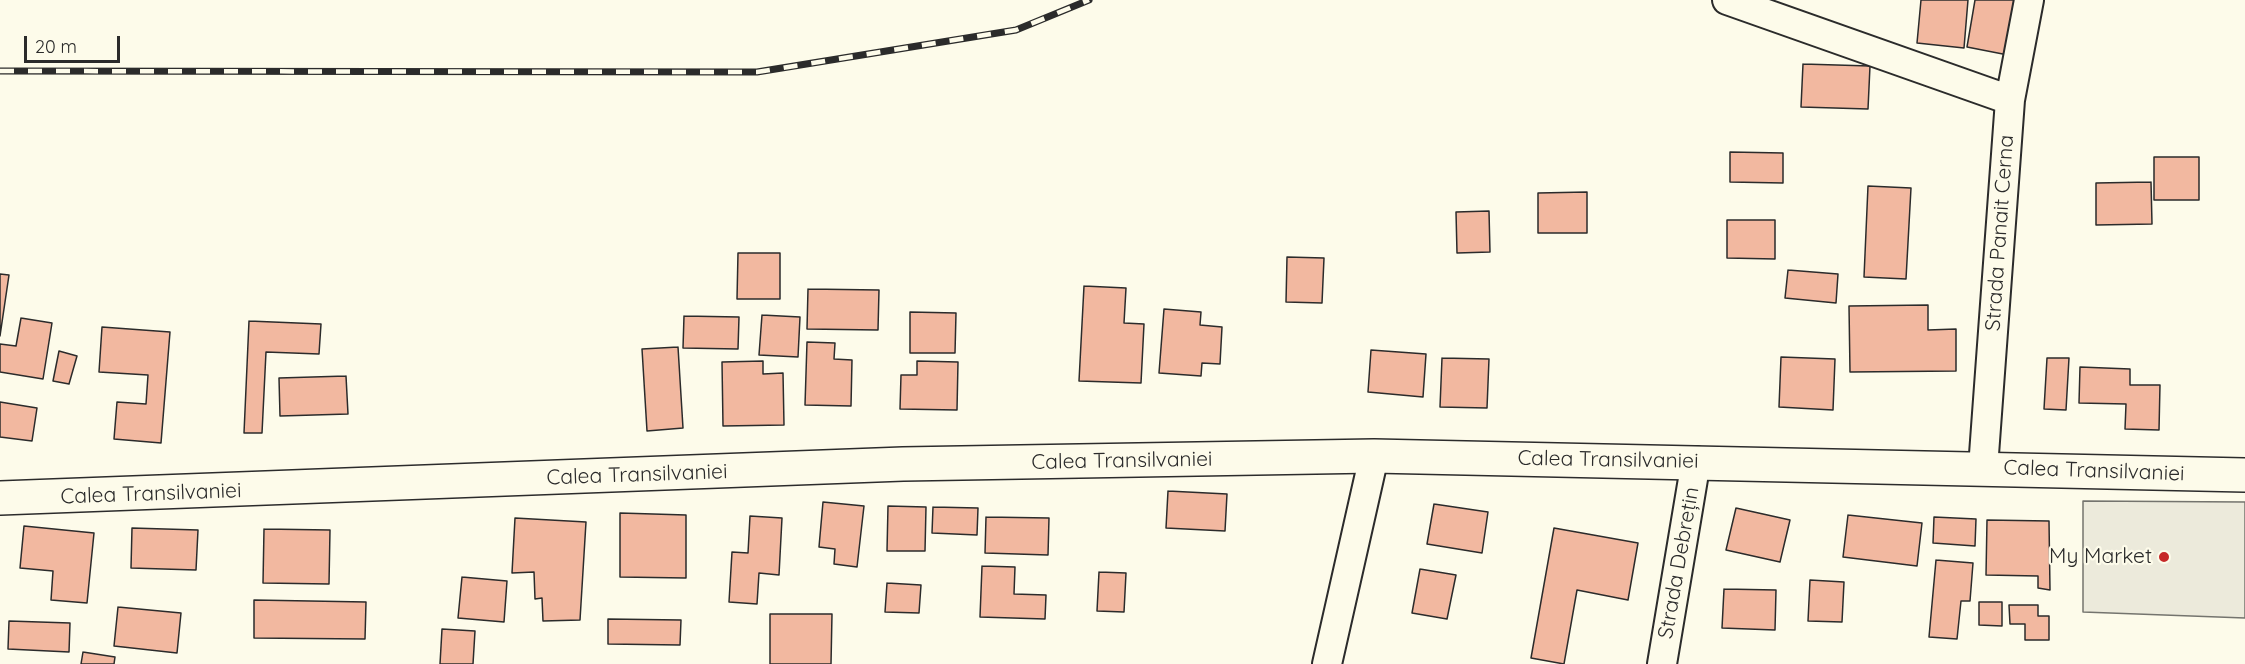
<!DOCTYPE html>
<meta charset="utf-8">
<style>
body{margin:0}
#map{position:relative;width:2245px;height:664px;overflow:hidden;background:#fdfbea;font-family:Quicksand,sans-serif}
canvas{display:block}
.scale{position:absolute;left:24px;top:36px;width:96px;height:27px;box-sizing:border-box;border:3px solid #2b2b2b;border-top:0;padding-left:8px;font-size:18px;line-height:21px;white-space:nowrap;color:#2b2b2b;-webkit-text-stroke:4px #fdfbea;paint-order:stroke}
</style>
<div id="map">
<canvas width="2245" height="664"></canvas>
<div class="scale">20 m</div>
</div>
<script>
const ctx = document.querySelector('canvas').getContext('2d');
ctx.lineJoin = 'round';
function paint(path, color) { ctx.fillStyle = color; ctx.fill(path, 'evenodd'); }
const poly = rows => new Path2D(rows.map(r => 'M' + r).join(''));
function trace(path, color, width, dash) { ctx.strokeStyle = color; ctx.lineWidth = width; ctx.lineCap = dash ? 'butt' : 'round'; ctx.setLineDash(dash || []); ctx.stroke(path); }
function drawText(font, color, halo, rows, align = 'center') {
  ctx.font = font + ' Quicksand,sans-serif'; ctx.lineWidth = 4.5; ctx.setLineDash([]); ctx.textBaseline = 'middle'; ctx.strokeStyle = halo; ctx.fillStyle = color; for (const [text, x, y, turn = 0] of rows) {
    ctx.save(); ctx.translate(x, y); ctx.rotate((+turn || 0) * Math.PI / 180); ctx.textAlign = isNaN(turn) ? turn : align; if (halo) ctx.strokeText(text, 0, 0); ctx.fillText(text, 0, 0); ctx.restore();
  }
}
const parking = poly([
 [2083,501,2245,502,2245,618,2083,612,2083,501]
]);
paint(parking, '#eceadb');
trace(parking, '#74746e', 1.5);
const building = poly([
 [1921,0,1968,0,1964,48,1917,43,1921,0],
 [1975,0,2023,0,2013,56,1967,47,1975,0],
 [1803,64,1870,66,1868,109,1801,107,1803,64],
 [1730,152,1783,153,1783,183,1730,182,1730,152],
 [2154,157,2199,157,2199,200,2154,200,2154,157],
 [2151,182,2152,224,2096,225,2096,183,2151,182],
 [1868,186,1911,188,1906,279,1864,277,1868,186],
 [1587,192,1587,233,1538,233,1538,193,1587,192],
 [1489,211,1490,252,1457,253,1456,212,1489,211],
 [1727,220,1775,220,1775,259,1727,258,1727,220],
 [738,253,780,253,780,299,737,299,738,253],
 [1287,257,1324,258,1322,303,1286,302,1287,257],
 [1788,270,1838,274,1836,303,1785,298,1788,270],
 [0,274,9,275,0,336,0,274],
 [1084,286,1126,288,1124,323,1144,324,1141,383,1079,381,1084,286],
 [808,289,879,290,878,330,807,329,808,289],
 [1928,305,1928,330,1956,329,1956,371,1850,372,1849,306,1928,305],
 [1164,309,1201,312,1200,325,1222,327,1220,364,1202,363,1201,376,1159,373,1164,309],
 [910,312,956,313,955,353,910,353,910,312],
 [762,315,800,317,798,357,759,355,762,315],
 [684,316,739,317,738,349,683,348,684,316],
 [21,318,52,323,43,379,0,372,0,344,16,346,21,318],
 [249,321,321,324,319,354,266,352,262,433,244,433,249,321],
 [102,327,170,332,161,443,114,439,117,402,146,404,148,375,99,372,102,327],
 [807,342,835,343,834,359,852,360,851,406,805,405,807,342],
 [678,347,683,428,647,431,642,349,678,347],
 [1371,350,1426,354,1423,397,1368,392,1371,350],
 [59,351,77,356,69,384,53,381,59,351],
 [1781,357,1835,359,1833,410,1779,407,1781,357],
 [1442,358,1489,359,1487,408,1440,407,1442,358],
 [2047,358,2069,358,2066,410,2044,409,2047,358],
 [763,361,763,374,783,373,784,425,723,426,722,362,763,361],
 [917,361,958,362,957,410,900,409,901,375,917,375,917,361],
 [2080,367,2130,369,2130,385,2160,385,2159,430,2125,429,2126,404,2079,403,2080,367],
 [346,376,348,414,280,416,279,378,346,376],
 [0,402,37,408,32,441,0,437,0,402],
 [1168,491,1227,494,1225,531,1166,528,1168,491],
 [823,502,864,506,857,567,834,564,835,549,819,547,823,502],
 [1434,504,1488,512,1482,553,1427,544,1434,504],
 [888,506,926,507,925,551,887,551,888,506],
 [933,507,978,508,977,535,932,533,933,507],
 [1736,508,1790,520,1780,562,1726,550,1736,508],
 [620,513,686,515,686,578,620,577,620,513],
 [1848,515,1922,523,1917,566,1843,557,1848,515],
 [750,516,782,518,779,575,759,573,757,604,729,602,732,552,748,553,750,516],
 [986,517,1049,518,1048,555,985,553,986,517],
 [1934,517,1976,519,1975,546,1933,543,1934,517],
 [515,518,586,522,580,620,543,621,542,598,535,599,534,572,512,573,515,518],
 [1987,520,2049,521,2050,590,2038,588,2038,576,1986,575,1987,520],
 [24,526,94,533,87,603,51,600,53,571,20,568,24,526],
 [132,528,198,530,196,570,131,568,132,528],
 [1554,528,1638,543,1628,600,1577,590,1564,664,1531,658,1554,528],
 [264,529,330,530,329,584,263,583,264,529],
 [1936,560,1973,563,1970,601,1961,601,1957,639,1929,637,1936,560],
 [982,566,1015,567,1014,594,1046,595,1045,619,980,617,982,566],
 [1420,569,1456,575,1447,619,1412,613,1420,569],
 [1099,572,1126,573,1124,612,1097,611,1099,572],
 [462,577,507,581,504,622,458,618,462,577],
 [1810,580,1844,582,1842,622,1808,621,1810,580],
 [887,583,921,585,919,613,885,612,887,583],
 [1724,589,1776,590,1775,630,1722,628,1724,589],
 [254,600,366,602,365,639,254,638,254,600],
 [1979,602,2002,602,2002,626,1979,625,1979,602],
 [2009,605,2038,605,2038,616,2049,616,2049,640,2025,640,2025,624,2010,624,2009,605],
 [118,607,181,613,177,653,114,646,118,607],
 [770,614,832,614,831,664,770,664,770,614],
 [608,619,681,620,680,645,608,644,608,619],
 [9,621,70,623,69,652,8,649,9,621],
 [442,629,475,631,473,664,440,664,442,629],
 [83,652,115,657,114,664,81,664,83,652]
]);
paint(building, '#f2b8a0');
trace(building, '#2b2b2b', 1.5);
const street = poly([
 [1727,0,2010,100],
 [1983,468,2010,100,2029,0],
 [1327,664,1374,456],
 [1662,664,1696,461]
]);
const highway = poly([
 [0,498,903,464,1374,456,2245,475]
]);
trace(street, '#2b2b2b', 32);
trace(highway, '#2b2b2b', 36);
trace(street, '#fdfbea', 28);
trace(highway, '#fdfbea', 33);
const rail = poly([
 [0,71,757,72,1016,30,1089,0]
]);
trace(rail, '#2b2b2b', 7);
trace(rail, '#fdfbea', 4.5, [14]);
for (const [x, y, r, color] of [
 [2164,557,6,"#c62828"]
]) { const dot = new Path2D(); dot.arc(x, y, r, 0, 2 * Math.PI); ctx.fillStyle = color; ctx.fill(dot); trace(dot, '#fdfbea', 2); }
drawText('21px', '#2b2b2b', '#fdfbea', [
 ["Strada Panait Cerna",2000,233,-86],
 ["Calea Transilvaniei",1608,460,1],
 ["Calea Transilvaniei",1122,461,-1],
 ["Calea Transilvaniei",2094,471,2],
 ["Calea Transilvaniei",637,475,-2],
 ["Calea Transilvaniei",151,494,-2],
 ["Strada Debrețin",1679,563,-80]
]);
drawText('21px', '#2b2b2b', '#fdfbea', [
 ["My Market",2152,557]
], 'right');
</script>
